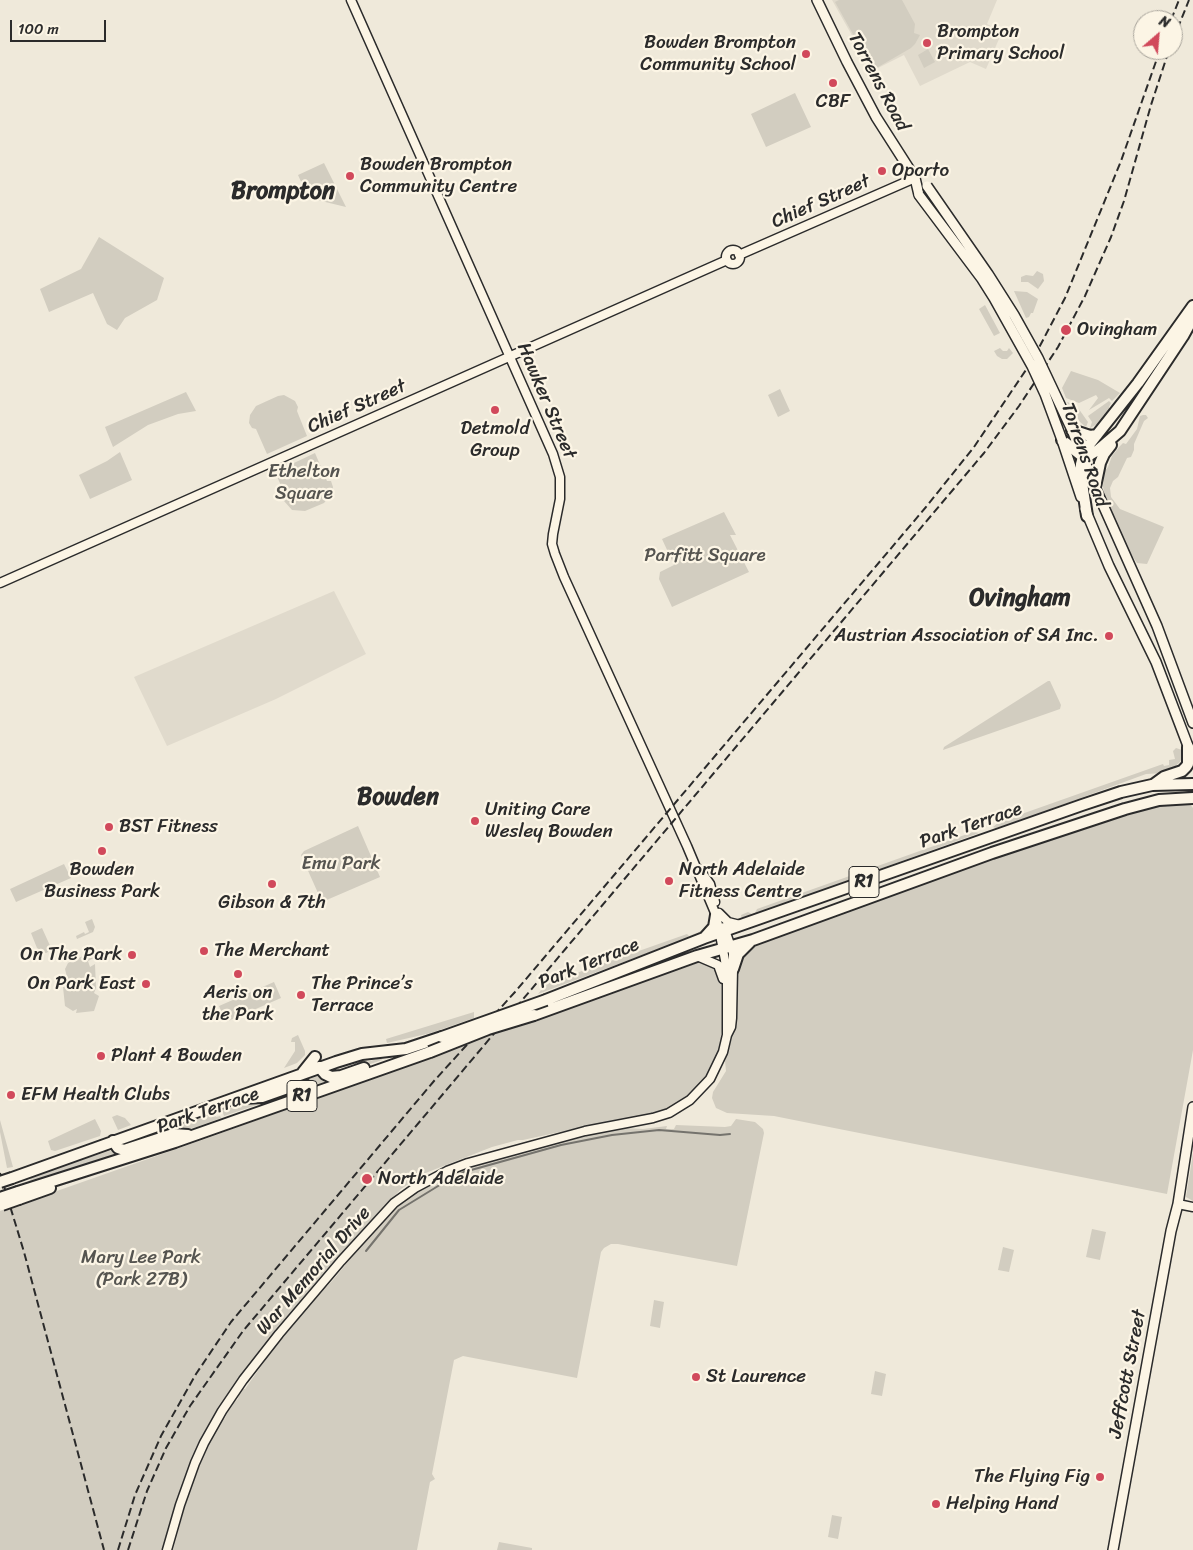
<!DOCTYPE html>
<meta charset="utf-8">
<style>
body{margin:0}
#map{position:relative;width:1193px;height:1550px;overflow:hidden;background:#efe9da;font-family:Sriracha,sans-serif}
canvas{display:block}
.north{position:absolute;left:1133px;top:10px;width:50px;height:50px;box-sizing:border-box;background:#fcf5e5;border:1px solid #a8a49b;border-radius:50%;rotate:27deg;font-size:14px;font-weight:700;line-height:20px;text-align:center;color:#2b2b2b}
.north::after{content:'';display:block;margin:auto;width:18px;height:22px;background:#d1495b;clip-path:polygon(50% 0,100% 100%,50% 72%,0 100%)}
.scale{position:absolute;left:10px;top:20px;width:96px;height:22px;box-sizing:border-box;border:2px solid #2b2b2b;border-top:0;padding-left:6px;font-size:15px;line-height:18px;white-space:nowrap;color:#2b2b2b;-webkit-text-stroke:4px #fcf5e5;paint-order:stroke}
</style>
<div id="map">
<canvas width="1193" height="1550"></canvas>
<div class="north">N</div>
<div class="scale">100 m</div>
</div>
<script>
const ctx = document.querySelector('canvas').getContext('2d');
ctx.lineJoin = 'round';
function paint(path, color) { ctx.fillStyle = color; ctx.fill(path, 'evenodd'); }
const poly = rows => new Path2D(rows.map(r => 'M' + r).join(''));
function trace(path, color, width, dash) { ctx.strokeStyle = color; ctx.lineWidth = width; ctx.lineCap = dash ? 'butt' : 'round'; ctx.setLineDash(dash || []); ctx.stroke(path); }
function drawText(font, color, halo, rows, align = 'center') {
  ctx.font = font + ' Sriracha,sans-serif'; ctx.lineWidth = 4.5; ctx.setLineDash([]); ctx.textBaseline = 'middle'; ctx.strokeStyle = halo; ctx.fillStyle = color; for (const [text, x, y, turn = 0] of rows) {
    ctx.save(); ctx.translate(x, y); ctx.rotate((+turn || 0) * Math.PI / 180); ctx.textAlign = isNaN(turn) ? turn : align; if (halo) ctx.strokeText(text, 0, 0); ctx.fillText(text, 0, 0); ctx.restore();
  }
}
paint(poly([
 [832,0,997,0,987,24,1002,32,986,69,970,62,920,86,904,55,872,71],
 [334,591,366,654,276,699,167,746,134,677]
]), '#e0dacc');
paint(poly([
 [839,0,902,0,915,24,914,33,920,35,915,44,911,48,873,70,835,2],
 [928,49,935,62,924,68,918,55],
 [795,93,811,127,766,147,751,114],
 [324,163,346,207,317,200,318,197,316,193,309,196,307,195,298,175],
 [99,237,164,278,157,300,125,318,117,330,107,324,93,293,49,312,40,289,81,269],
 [1037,271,1043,274,1044,281,1038,289,1028,282,1021,282,1021,277,1026,275,1033,276],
 [1014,291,1027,292,1038,299,1033,313,1031,313,1029,317,1026,318],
 [985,305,1000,333,994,336,979,309],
 [1000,348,1003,351,1007,351,1009,348,1013,353,1007,359,1002,359,997,356,994,351],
 [1071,371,1098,380,1120,393,1112,401,1109,398,1089,410,1098,398,1096,395,1079,403,1066,398,1062,388],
 [780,389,790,411,778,417,768,395],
 [186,392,196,411,178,414,148,425,113,447,105,427],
 [284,395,295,401,298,407,297,411,307,436,267,454,256,429,252,428,249,423,250,415,256,406,278,396],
 [1109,401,1111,403,1109,407,1109,410,1104,418,1099,423,1090,428,1092,422,1088,416],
 [1067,402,1076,405,1088,422,1086,427,1080,422],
 [1143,415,1146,415,1148,418,1144,421,1134,444,1134,450,1131,457,1127,458,1118,477,1113,481,1110,488,1111,497,1120,509,1164,527,1147,564,1137,563,1130,553,1104,494,1103,486,1104,472,1108,467,1112,456,1120,446,1123,443,1126,444,1137,429,1140,416],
 [120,452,132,480,90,499,79,475,107,461],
 [315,453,327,481,331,481,333,487,332,493,324,503,305,511,292,510,284,501,287,499,275,472],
 [724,512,736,535,730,535,749,572,672,607,659,579,660,572,674,565,662,539],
 [1048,681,1050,681,1061,705,1060,709,943,750,944,747],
 [1176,748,1182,750,1183,755,1180,762,1170,771,1165,773,1146,774,1021,820,996,828,993,827,999,822,1146,770,1163,764,1164,766,1169,765,1169,760,1175,759,1173,751],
 [1189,803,1193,808,1193,1050,1167,1194,814,1124,774,1116,727,1113,716,1108,712,1098,713,1092,726,1071,725,1061,732,1038,736,965,740,956,755,943,948,873,1108,819,1133,811,1163,805],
 [358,826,380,877,322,902,301,855,304,851],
 [973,832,979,833,742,919,741,915,748,912,752,914,755,913,757,909],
 [64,864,71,878,16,902,10,889],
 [92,919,95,927,93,932,77,939,76,936,84,932,85,934,89,932,85,922],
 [42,928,52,950,46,953,37,948,31,933],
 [701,931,699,934,538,994,551,978,563,974,565,977,687,934,689,936],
 [102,953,104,957,96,957,88,961,90,967,95,964,96,988,94,993,99,996,94,1011,76,1013,77,1009,73,1011,65,1006,63,987,66,985,65,983,68,981,65,969,68,963,87,954],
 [706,962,717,968,721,979,722,1029,720,1047,716,1063,696,1090,673,1106,652,1115,619,1119,523,1140,518,1140,492,1147,423,1174,401,1189,325,1271,252,1361,230,1393,209,1426,192,1462,176,1505,163,1550,0,1550,0,1211,216,1135,496,1033,697,963],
 [274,982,281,998,226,1022,219,1006],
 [474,1012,474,1018,431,1033,387,1043,386,1039],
 [298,1035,305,1051,305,1055,297,1063,284,1068,295,1051,295,1042,291,1042,292,1038],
 [381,1058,382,1060,338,1075,329,1072],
 [321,1075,330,1081,312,1087,303,1081],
 [300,1088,301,1090,224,1116,222,1110],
 [214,1113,216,1117,220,1116,221,1118,197,1127,157,1134],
 [117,1115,125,1118,131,1125,118,1130,112,1117],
 [95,1119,101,1131,100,1136,55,1151,51,1150,48,1141],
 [736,1119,755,1122,763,1129,764,1133,737,1266,618,1244,611,1244,604,1248,601,1252,577,1378,463,1356,454,1360,432,1474,435,1479,430,1482,417,1550,173,1550,187,1499,209,1441,220,1421,225,1418,231,1405,238,1399,240,1389,245,1389,269,1355,312,1302,333,1280,370,1235,407,1198,422,1187,451,1173,486,1161,593,1133,626,1128,643,1129,667,1126,666,1129,674,1129,676,1125,725,1127,731,1126],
 [0,1120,13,1167,7,1168,0,1132],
 [115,1149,120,1153,25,1185,31,1179,22,1179],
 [1193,1153,1193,1201,1186,1197],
 [1092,1229,1106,1232,1100,1260,1086,1257],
 [1003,1247,1014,1250,1009,1272,998,1270],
 [654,1300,664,1302,660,1328,650,1326],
 [875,1371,886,1374,882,1396,871,1394],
 [832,1515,842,1517,838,1539,828,1537],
 [499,1542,532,1548,532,1550,497,1550]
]), '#d2cdc0');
trace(poly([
 [366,1251,399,1210,443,1183,464,1172,561,1145,612,1135,659,1130,720,1135,730,1134]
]), '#75736d', 2);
const tertiary = poly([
 '726 257a7 7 0 1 1 14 0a7 7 0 1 1-14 0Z',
 [739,255,915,178],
 [0,583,727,260],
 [700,870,710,884,715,902],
 [719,913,728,922,740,925],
 [724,927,733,953,733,969,732,1018,731,1027,727,1035],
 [697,956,718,965,723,979],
 [1178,1204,1193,1207],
 [167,1550,180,1505,195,1463,204,1443,222,1411,243,1380,279,1334,341,1261,394,1203,415,1188,447,1171,468,1163,585,1131,653,1118,669,1113,690,1100,710,1079,723,1052,727,1035,727,981,725,960,716,915,687,846,564,577,555,554,552,544,553,534,560,499,560,477,553,454,351,0]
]);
const secondary = poly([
 [817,0,847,62,876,117,915,178,919,195],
 [1072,430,1095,487,1157,626,1193,723],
 [1062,440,1081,497],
 [1085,509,1109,566,1156,662,1193,759],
 [1113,1550,1171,1231,1178,1204,1193,1107]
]);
const primary = poly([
 [1072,430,1090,436,1097,435],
 [1062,440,1082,456],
 [1082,456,1088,456,1098,450,1120,431,1183,336,1193,318],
 [1095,487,1100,463,1104,454,1111,445],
 [1087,516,1081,476,1081,464,1085,450,1138,383,1193,306]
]);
const trunk = poly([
 [1153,785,1164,777,1182,771,1186,767,1188,764,1188,747],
 [705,937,714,927,716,915],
 [733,969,738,954,750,942],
 [546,1000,704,938,1082,805,1121,792,1152,785,1193,784],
 [534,1015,697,956,753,940,992,853,1125,809,1159,800,1193,798],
 [319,1067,325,1074,331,1077,341,1076,364,1068],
 [303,1072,315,1057],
 [242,1098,262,1097,296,1085,305,1085,309,1088,312,1093],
 [113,1141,118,1148,124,1150,173,1134,188,1135],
 [12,1178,336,1062,362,1054,406,1049,442,1037],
 [18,1192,175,1142,430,1052],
 [19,1199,50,1188]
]);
trace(tertiary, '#2b2b2b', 11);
trace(secondary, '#2b2b2b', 12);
trace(primary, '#2b2b2b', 14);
trace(trunk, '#2b2b2b', 14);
trace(tertiary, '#fcf5e5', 8);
trace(secondary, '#fcf5e5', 9);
trace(primary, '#fcf5e5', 10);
trace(trunk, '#fcf5e5', 10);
trace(poly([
 [1171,20,1179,0],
 [1173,40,1189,0],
 [0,1173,24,1252,104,1550],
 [118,1550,135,1495,161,1436,196,1374,231,1322,434,1081,515,992,926,507,974,447,1032,361,1065,298,1121,161,1160,50],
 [128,1550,147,1491,166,1448,190,1406,243,1331,984,453,1019,406,1058,347,1085,296,1111,237,1124,201,1151,105,1169,50]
]), '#2b2b2b', 2, [8, 4]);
const secondaryBridge = poly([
 [927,186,988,274,1014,315,1038,358,1072,430],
 [919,195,982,279,994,298,1032,366,1045,394,1062,440]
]);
const trunkBridge = poly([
 [442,1037,546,1000],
 [430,1052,488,1029,534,1015],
 [0,1182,12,1178],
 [0,1198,18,1192],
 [2,1205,19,1199]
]);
trace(secondaryBridge, '#2b2b2b', 12, []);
trace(trunkBridge, '#2b2b2b', 14, []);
trace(secondaryBridge, '#fcf5e5', 9);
trace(trunkBridge, '#fcf5e5', 10);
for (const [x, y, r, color] of [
 [927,43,5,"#d1495b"],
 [806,54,5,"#d1495b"],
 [833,83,5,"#d1495b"],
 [882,171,5,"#d1495b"],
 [350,176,5,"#d1495b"],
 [1066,330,6,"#d1495b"],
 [495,410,5,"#d1495b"],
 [1109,636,5,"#d1495b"],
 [475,821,5,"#d1495b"],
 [109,827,5,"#d1495b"],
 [102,851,5,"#d1495b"],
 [669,881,5,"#d1495b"],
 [272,884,5,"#d1495b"],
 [204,951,5,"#d1495b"],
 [132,955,5,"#d1495b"],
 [238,974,5,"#d1495b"],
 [146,984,5,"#d1495b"],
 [301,995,5,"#d1495b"],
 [101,1056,5,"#d1495b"],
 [11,1095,5,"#d1495b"],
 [367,1179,6,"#d1495b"],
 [696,1377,5,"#d1495b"],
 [1100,1477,5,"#d1495b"],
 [936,1504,5,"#d1495b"]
]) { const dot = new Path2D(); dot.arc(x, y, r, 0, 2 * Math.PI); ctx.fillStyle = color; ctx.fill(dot); trace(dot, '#fcf5e5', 2); }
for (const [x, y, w] of [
 [864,882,30],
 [302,1096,30]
]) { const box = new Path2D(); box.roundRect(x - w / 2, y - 15.5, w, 31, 4); ctx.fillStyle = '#fcf5e5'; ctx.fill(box); trace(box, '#2b2b2b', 1); }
drawText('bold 18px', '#2b2b2b', null, [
 ["R1",864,882],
 ["R1",302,1096]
]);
drawText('19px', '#2b2b2b', '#fcf5e5', [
 ["Brompton",937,32],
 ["Primary School",937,54],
 ["Bowden Brompton",796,43,"right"],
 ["Community School",796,65,"right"],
 ["CBF",833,102,"center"],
 ["Bowden Brompton",360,165],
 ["Community Centre",360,187],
 ["Oporto",892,171],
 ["Ovingham",1077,330],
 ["Detmold",495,429,"center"],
 ["Group",495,451,"center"],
 ["Austrian Association of SA Inc.",1099,636,"right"],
 ["Uniting Care",485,810],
 ["Wesley Bowden",485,832],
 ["BST Fitness",119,827],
 ["Bowden",102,870,"center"],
 ["Business Park",102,892,"center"],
 ["North Adelaide",679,870],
 ["Fitness Centre",679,892],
 ["Gibson & 7th",272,903,"center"],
 ["The Merchant",214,951],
 ["On The Park",122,955,"right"],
 ["On Park East",136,984,"right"],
 ["The Prince’s",311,984],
 ["Terrace",311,1006],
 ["Aeris on",238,993,"center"],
 ["the Park",238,1015,"center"],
 ["Plant 4 Bowden",111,1056],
 ["EFM Health Clubs",21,1095],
 ["North Adelaide",378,1179],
 ["St Laurence",706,1377],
 ["The Flying Fig",1090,1477,"right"],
 ["Helping Hand",946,1504]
], 'left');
drawText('19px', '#2b2b2b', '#fcf5e5', [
 ["Torrens Road",878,82,62],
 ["Chief Street",821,202,-24],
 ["Hawker Street",546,401,67],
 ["Chief Street",357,407,-24],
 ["Torrens Road",1084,455,71],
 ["Park Terrace",971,826,-19],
 ["Park Terrace",589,964,-22],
 ["Park Terrace",208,1111,-19],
 ["War Memorial Drive",314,1271,-49],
 ["Jeffcott Street",1128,1374,-79]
]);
drawText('19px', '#555450', '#fcf5e5', [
 ["Ethelton",304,472],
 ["Square",304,494],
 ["Parfitt Square",705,556],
 ["Emu Park",341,864],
 ["Mary Lee Park",141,1258],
 ["(Park 27B)",141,1280]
]);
drawText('bold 24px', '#2b2b2b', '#fcf5e5', [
 ["Brompton",283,192],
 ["Ovingham",1020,599],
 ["Bowden",398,798]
]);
</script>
